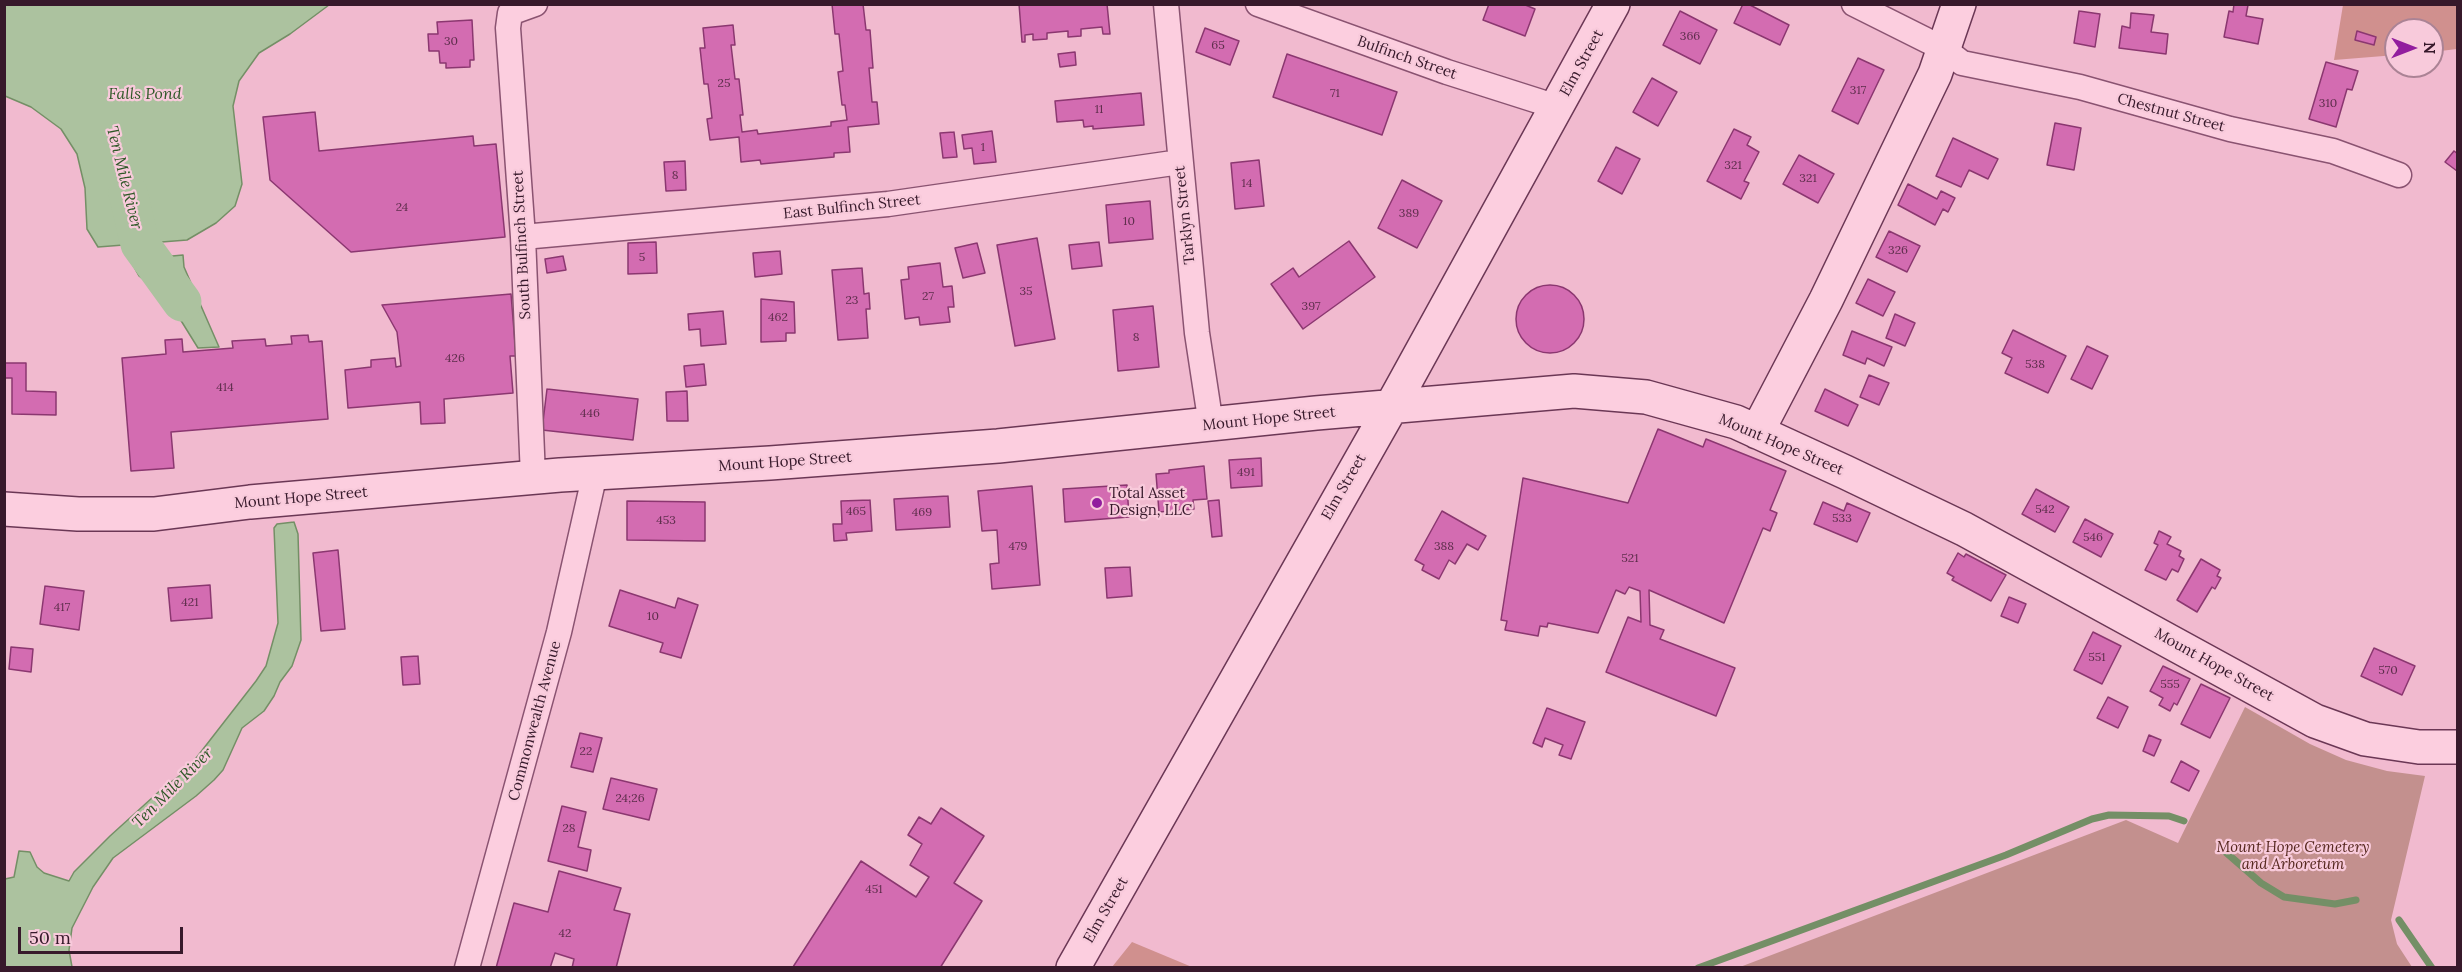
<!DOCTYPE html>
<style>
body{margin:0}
#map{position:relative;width:2462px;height:972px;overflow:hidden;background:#f1bacf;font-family:Lora,serif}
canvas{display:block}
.frame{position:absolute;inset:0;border:6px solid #37192b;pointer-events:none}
.north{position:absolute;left:2384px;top:18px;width:60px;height:60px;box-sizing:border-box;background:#f8cadb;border:2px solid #ab8395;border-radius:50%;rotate:90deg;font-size:16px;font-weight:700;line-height:24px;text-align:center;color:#37192b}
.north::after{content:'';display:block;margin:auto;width:21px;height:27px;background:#921e9e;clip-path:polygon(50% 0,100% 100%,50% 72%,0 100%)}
.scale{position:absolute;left:18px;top:927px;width:165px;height:27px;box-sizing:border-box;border:3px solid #37192b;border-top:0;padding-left:8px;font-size:18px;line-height:21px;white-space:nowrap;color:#37192b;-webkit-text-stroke:4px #f8cadb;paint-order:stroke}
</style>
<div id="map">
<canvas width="2462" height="972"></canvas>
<div class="frame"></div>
<div class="north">N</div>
<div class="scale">50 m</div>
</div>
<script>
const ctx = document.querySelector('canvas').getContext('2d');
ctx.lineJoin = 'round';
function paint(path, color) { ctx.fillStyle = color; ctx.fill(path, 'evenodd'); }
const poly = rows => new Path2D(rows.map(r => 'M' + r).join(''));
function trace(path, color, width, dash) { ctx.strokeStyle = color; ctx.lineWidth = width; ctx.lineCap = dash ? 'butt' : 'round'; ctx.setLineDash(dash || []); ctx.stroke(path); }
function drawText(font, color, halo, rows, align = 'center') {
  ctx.font = font + ' Lora,serif'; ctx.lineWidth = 4.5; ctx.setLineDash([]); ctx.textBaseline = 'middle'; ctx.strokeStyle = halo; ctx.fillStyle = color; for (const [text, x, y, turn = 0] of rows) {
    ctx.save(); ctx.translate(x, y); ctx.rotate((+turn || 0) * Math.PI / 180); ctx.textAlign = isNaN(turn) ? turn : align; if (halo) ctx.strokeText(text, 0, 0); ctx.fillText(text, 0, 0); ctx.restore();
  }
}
paint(poly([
 [2343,5,2457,5,2457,49,2432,52,2432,30,2396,30,2396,55,2334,60],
 [1132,942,1192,967,1112,967]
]), '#d0908e');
paint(poly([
 [2245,707,2310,744,2346,760,2387,771,2425,776,2391,920,2397,944,2412,967,1740,967,2126,820,2178,843]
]), '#c3908e');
const water = poly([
 [5,4,329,4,329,5,290,34,259,53,239,81,233,106,242,184,235,206,216,223,187,240,98,247,87,229,85,188,77,154,61,129,31,107,5,96,5,4],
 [183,255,184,267,219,347,198,348,167,298,139,276,130,260,183,255],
 [294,522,298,534,301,640,292,666,280,682,274,696,264,711,242,728,223,770,214,780,196,796,113,858,93,887,72,928,69,950,72,967,5,967,5,879,14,877,19,851,30,852,37,867,44,873,69,881,74,872,110,836,164,787,186,771,256,681,266,666,278,623,274,528,277,524,294,522]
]);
paint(water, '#acc29f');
trace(water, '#748f66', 1.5);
trace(poly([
 [2222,849,2261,883,2284,897,2335,904,2356,900],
 [2399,920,2432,968],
 [1698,968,2006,855,2092,819,2109,815,2169,816,2184,821]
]), '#748f66', 7);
trace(poly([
 [128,193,140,244,182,302]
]), '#acc29f', 39);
const building = poly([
 [832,4,863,4,866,30,870,30,873,68,869,68,872,102,877,102,879,124,848,127,850,152,834,153,834,157,761,164,760,160,741,162,739,137,710,140,707,119,712,118,708,84,704,84,700,48,705,48,703,28,733,25,735,45,731,45,735,79,739,79,743,115,740,115,742,132,757,130,758,134,831,126,831,122,847,120,845,105,842,105,838,72,843,71,839,34,835,34,832,4],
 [1019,4,1107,4,1110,34,1103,34,1102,27,1081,29,1081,36,1068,37,1068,31,1047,33,1047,39,1033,40,1033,34,1025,35,1025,42,1022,42,1019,4],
 [1489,4,1523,4,1535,9,1525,36,1483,20,1489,4],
 [1743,4,1748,4,1789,25,1780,45,1734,23,1743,4],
 [2234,4,2248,5,2246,16,2263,19,2258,44,2224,37,2229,11,2233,12,2234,4],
 [1680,11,1717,30,1700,64,1663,45,1680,11],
 [2079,11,2100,14,2095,47,2074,43,2079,11],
 [2131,13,2154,15,2151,32,2168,34,2166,54,2119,48,2122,26,2130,28,2131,13],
 [472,20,474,60,470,60,470,67,446,68,446,63,440,63,439,51,429,51,428,34,438,34,437,22,472,20],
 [1205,28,1239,41,1230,65,1196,52,1205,28],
 [2357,31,2376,37,2374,45,2355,40,2357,31],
 [1075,52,1076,65,1060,67,1058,54,1075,52],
 [1287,54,1397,92,1382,135,1273,97,1287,54],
 [1858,58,1884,70,1858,124,1832,111,1858,58],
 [2326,62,2358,71,2352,90,2347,89,2336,127,2309,119,2326,62],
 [1652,78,1677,92,1658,126,1633,112,1652,78],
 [1141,93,1144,125,1093,129,1093,126,1084,127,1083,120,1057,122,1055,101,1141,93],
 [315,112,319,151,473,136,474,146,496,144,505,237,351,252,270,180,263,117,315,112],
 [2055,123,2081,128,2074,170,2047,165,2055,123],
 [1734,129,1751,137,1747,145,1759,152,1744,181,1749,183,1741,199,1707,181,1734,129],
 [992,131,996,162,974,164,972,148,964,149,962,135,992,131],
 [954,132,957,157,943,158,940,133,954,132],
 [1953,138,1998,159,1988,179,1969,170,1961,187,1936,176,1953,138],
 [1616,147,1640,159,1622,194,1598,181,1616,147],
 [2454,151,2458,154,2457,171,2445,162,2454,151],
 [1799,155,1834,174,1818,203,1783,184,1799,155],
 [1259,160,1264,206,1235,209,1231,163,1259,160],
 [685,161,686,190,666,191,664,162,685,161],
 [1402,180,1442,201,1417,248,1378,228,1402,180],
 [1908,184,1937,199,1941,191,1955,198,1948,212,1943,209,1935,225,1898,205,1908,184],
 [1150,201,1153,239,1109,243,1106,205,1150,201],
 [1889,231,1920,246,1907,272,1876,257,1889,231],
 [1037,238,1055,339,1015,346,997,245,1037,238],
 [1349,241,1375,277,1303,329,1271,284,1293,268,1299,277,1349,241],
 [656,242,657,273,628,274,628,243,656,242],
 [1099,242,1102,266,1072,269,1069,245,1099,242],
 [977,243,985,273,963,278,955,248,977,243],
 [780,251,782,274,755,277,753,253,780,251],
 [563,256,566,270,547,273,545,259,563,256],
 [940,263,943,287,952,286,954,307,948,307,950,322,920,325,919,317,905,319,901,280,909,279,908,267,940,263],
 [862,268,864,294,869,293,870,309,866,309,868,338,838,340,832,270,862,268],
 [1868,279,1895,292,1883,316,1856,303,1868,279],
 '1516 319a34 34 0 1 1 68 0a34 34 0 1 1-68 0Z',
 [511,294,516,356,510,356,513,393,444,399,445,423,421,424,420,402,348,408,345,370,371,367,371,360,395,358,396,367,401,366,397,332,382,305,511,294],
 [761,299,794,302,795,333,786,333,786,341,761,342,761,299],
 [1153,306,1159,367,1118,371,1113,310,1153,306],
 [723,311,726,344,701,346,700,329,689,330,688,314,723,311],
 [1895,314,1915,323,1905,346,1886,338,1895,314],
 [2013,330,2066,356,2048,393,2005,373,2012,358,2002,353,2013,330],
 [1852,331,1892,347,1884,366,1867,358,1865,364,1843,355,1852,331],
 [308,335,309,342,322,341,328,419,171,432,174,468,131,471,122,358,166,354,165,340,182,339,183,352,233,348,232,341,265,339,266,346,292,344,291,336,308,335],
 [2087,346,2108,356,2092,389,2071,379,2087,346],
 [4,363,26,363,26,391,56,392,56,415,12,414,12,378,4,378,4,363],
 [704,364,706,385,686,387,684,366,704,364],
 [1869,375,1889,383,1879,405,1860,397,1869,375],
 [547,389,638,399,633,440,542,430,547,389],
 [1825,389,1858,405,1848,426,1815,411,1825,389],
 [687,391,688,421,667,421,666,392,687,391],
 [1658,429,1703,447,1706,439,1786,471,1770,510,1777,513,1770,531,1763,528,1724,623,1649,590,1650,625,1664,630,1660,639,1735,668,1716,716,1606,672,1628,617,1641,622,1640,591,1629,587,1625,594,1616,590,1598,633,1548,623,1547,627,1540,626,1538,636,1505,630,1507,621,1501,620,1523,478,1628,503,1658,429],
 [1261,458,1262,486,1231,488,1229,460,1261,458],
 [1204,466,1207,499,1193,500,1194,509,1159,512,1156,474,1169,473,1169,470,1204,466],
 [1127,485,1129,517,1065,522,1063,489,1127,485],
 [1032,486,1040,585,992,589,990,564,999,563,997,530,982,531,978,491,1032,486],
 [2036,489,2069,507,2055,532,2022,514,2036,489],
 [948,496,950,527,896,530,894,499,948,496],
 [870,500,872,531,846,533,847,540,834,541,833,524,842,524,841,501,870,500],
 [1219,500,1222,536,1212,537,1208,501,1219,500],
 [627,501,705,502,705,541,627,540,627,501],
 [1823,502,1844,511,1847,503,1870,513,1857,542,1814,524,1823,502],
 [1442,511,1486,536,1478,550,1467,544,1455,564,1449,560,1439,579,1422,570,1424,565,1415,560,1442,511],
 [2085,519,2113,534,2101,557,2073,542,2085,519],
 [2159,531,2171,537,2167,544,2181,551,2179,556,2184,559,2178,572,2172,569,2166,580,2145,570,2158,545,2154,543,2159,531],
 [338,550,345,629,321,631,313,553,338,550],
 [1958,553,1964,557,1966,554,2006,575,1991,601,1952,580,1954,577,1947,573,1958,553],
 [2201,559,2220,570,2217,576,2221,578,2215,589,2212,587,2197,612,2177,600,2201,559],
 [1130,567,1132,596,1107,598,1105,568,1130,567],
 [210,585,212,618,171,621,168,588,210,585],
 [45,586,84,591,79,630,40,624,45,586],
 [620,590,675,608,678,598,698,605,681,658,660,652,663,643,609,626,620,590],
 [2009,597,2026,604,2018,623,2001,616,2009,597],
 [2093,632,2121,646,2102,684,2074,670,2093,632],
 [11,647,33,649,31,672,9,669,11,647],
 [2374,648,2415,666,2402,695,2361,676,2374,648],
 [418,656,420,684,403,685,401,657,418,656],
 [2163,666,2190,679,2177,705,2174,703,2170,711,2159,705,2163,698,2150,691,2163,666],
 [2201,684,2230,698,2210,738,2181,724,2201,684],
 [2108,697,2128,707,2118,728,2097,718,2108,697],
 [1547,708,1585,722,1571,759,1559,755,1563,745,1545,738,1542,747,1533,743,1547,708],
 [580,733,602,738,593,772,571,767,580,733],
 [2149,735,2161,740,2154,756,2143,751,2149,735],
 [2181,761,2199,771,2189,791,2171,782,2181,761],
 [611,778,657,789,649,820,603,809,611,778],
 [562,806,586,812,578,847,591,850,587,871,548,861,562,806],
 [941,808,984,836,954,883,982,901,940,968,793,967,861,861,916,897,929,877,910,865,922,844,908,835,919,817,931,824,941,808],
 [559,871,621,888,614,910,630,914,616,968,572,968,574,959,555,953,550,968,496,968,514,903,548,912,559,871]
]);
paint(building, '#d36cb1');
trace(building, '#8b3770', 1.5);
const street = poly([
 [1166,4,1197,333,1211,425],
 [1258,4,1447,72,1557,107],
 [1854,4,1944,49,1962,63,2080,87,2230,129,2333,151,2399,175],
 [523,237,888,204,1180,162],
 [533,477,523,237,508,28,510,13,535,4],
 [467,968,559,632,595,473]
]);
const secondary = poly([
 [1757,432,1826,300,1935,74,1959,4],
 [4,509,78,514,154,514,250,502,560,475,770,463,998,446,1316,413,1574,391,1646,397,1736,422,1845,472,1964,529,2315,721,2365,739,2419,747,2458,747],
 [1073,968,1399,393,1613,4]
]);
trace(street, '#8a5371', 27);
trace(secondary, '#6b3755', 36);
trace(street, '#fccedf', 24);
trace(secondary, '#fccedf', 33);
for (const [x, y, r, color] of [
 [1097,503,6,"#921e9e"]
]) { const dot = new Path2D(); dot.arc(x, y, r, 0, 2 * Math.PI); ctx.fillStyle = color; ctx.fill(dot); trace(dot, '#f8cadb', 2); }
drawText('12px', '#5e2e4c', null, [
 ["366",1690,37],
 ["30",451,42],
 ["65",1218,46],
 ["25",724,84],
 ["317",1858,91],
 ["71",1335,94],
 ["310",2328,104],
 ["11",1099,110],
 ["1",983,148],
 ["321",1733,166],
 ["8",675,176],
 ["321",1808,179],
 ["14",1247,184],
 ["24",402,208],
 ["389",1409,214],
 ["10",1129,222],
 ["326",1898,251],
 ["5",642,258],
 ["35",1026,292],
 ["27",928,297],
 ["23",852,301],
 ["397",1311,307],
 ["462",778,318],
 ["8",1136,338],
 ["426",455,359],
 ["538",2035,365],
 ["414",225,388],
 ["446",590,414],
 ["491",1246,473],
 ["542",2045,510],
 ["465",856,512],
 ["469",922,513],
 ["533",1842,519],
 ["453",666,521],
 ["546",2093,538],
 ["479",1018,547],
 ["388",1444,547],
 ["521",1630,559],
 ["421",190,603],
 ["417",62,608],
 ["10",653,617],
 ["551",2097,658],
 ["570",2388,671],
 ["555",2170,685],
 ["22",586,752],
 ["24;26",630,799],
 ["28",569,829],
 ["451",874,890],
 ["42",565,934]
]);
drawText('15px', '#37192b', '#f8cadb', [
 ["Bulfinch Street",1407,58,19],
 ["Elm Street",1582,63,-61],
 ["Chestnut Street",2171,113,15],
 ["East Bulfinch Street",852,207,-6],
 ["Tarklyn Street",1185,215,-96],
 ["South Bulfinch Street",522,245,-93],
 ["Mount Hope Street",1269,419,-6],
 ["Mount Hope Street",1781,445,23],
 ["Mount Hope Street",785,462,-4],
 ["Elm Street",1344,487,-60],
 ["Mount Hope Street",301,498,-5],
 ["Mount Hope Street",2214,665,29],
 ["Commonwealth Avenue",535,721,-75],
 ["Elm Street",1106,910,-60]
]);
drawText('15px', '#37192b', '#f8cadb', [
 ["Total Asset",1109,494],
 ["Design, LLC",1109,511]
], 'left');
drawText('italic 15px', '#55271e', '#f8cadb', [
 ["Mount Hope Cemetery",2293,848],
 ["and Arboretum",2293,865]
]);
drawText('italic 16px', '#2e5827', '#f8cadb', [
 ["Falls Pond",145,94],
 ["Ten Mile River",124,178,76],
 ["Ten Mile River",173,788,-45]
]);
</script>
